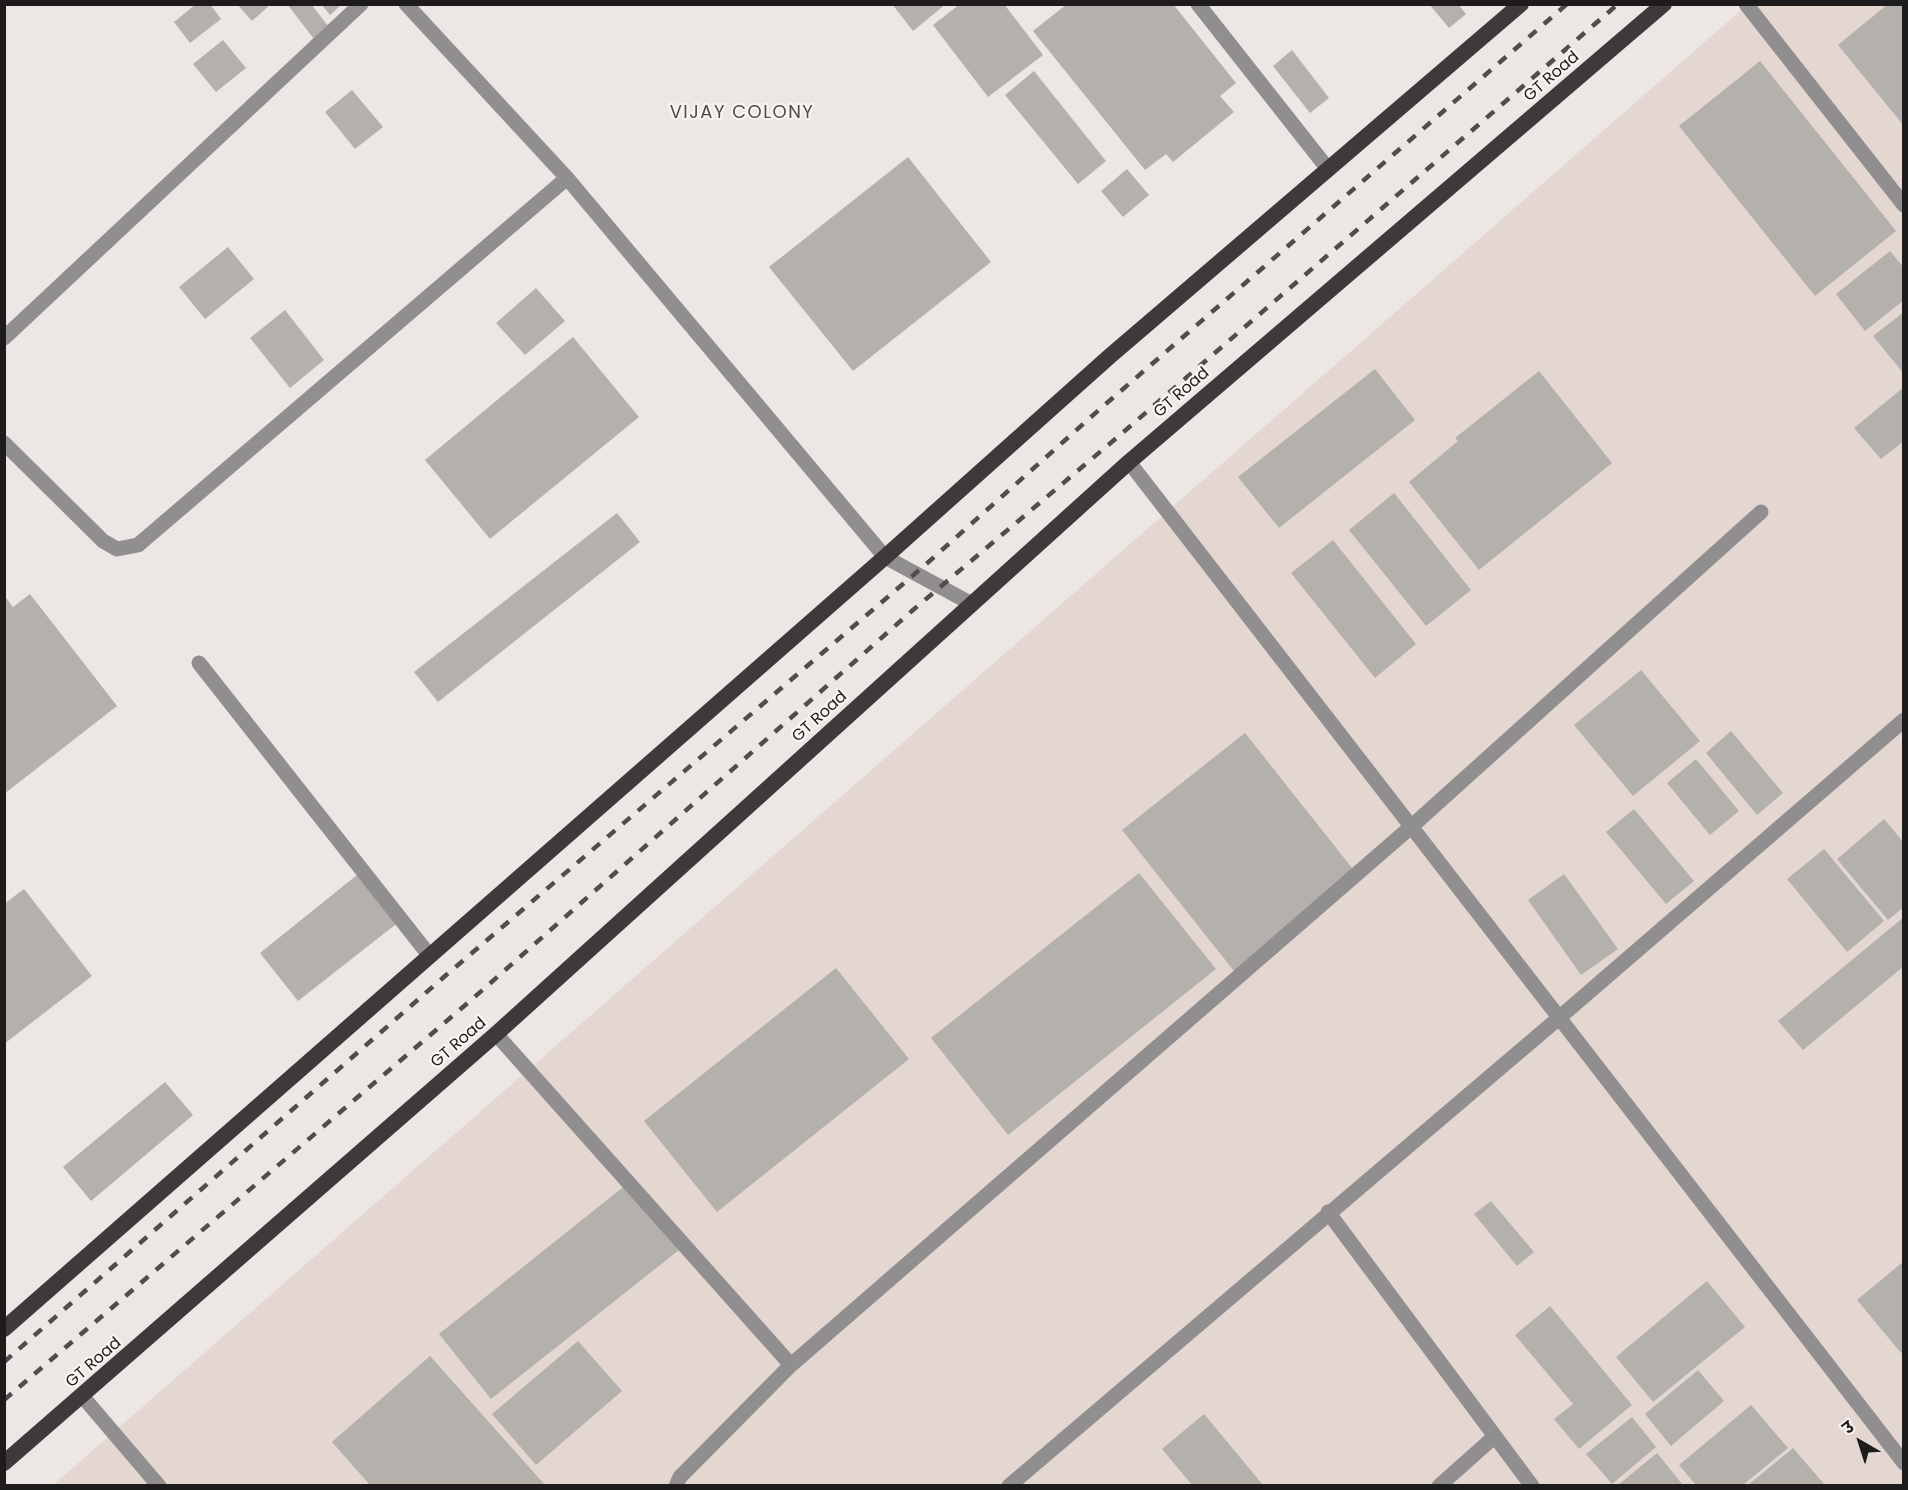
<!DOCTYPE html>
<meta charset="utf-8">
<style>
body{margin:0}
#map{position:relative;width:1908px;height:1490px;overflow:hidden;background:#ece6e4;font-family:Poppins,"Noto Sans Devanagari",sans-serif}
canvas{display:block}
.frame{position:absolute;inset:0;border:6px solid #1d1b1b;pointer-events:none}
.north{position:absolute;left:1830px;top:1412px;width:60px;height:60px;-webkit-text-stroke:4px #f9f3f2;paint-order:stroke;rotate:321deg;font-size:16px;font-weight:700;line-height:24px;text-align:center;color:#1d1b1b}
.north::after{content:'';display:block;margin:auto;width:21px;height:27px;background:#1d1b1b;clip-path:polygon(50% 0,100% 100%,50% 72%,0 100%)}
</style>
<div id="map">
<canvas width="1908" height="1490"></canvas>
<div class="frame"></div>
<div class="north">उ</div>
</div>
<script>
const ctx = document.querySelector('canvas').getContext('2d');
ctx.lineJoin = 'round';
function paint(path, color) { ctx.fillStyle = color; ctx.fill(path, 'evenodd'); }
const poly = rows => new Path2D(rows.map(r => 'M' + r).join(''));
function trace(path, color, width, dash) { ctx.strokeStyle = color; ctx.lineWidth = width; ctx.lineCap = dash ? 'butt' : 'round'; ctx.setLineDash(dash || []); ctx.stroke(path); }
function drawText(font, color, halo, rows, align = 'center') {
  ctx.font = font + ' Poppins,sans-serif'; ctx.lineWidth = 4.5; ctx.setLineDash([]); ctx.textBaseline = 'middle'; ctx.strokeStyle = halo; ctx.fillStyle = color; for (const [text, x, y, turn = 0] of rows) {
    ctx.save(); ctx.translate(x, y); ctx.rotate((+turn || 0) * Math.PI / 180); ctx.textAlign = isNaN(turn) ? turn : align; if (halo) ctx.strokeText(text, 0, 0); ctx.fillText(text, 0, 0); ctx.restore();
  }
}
paint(poly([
 [1747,5,1903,5,1903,1485,52,1486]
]), '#e4d6d1');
paint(poly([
 [196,4,210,4,221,19,190,43,174,22],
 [237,4,271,4,252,21],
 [287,4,311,4,329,27,314,39],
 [321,4,342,4,330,15],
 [892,4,946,4,913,31],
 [960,4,1004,4,1043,55,988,97,933,25],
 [1067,4,1173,4,1236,83,1220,96,1234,112,1173,162,1166,154,1145,170,1033,31],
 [1429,4,1458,4,1466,14,1449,28],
 [1888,4,1904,4,1904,126,1838,45],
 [223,40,246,68,216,92,193,64],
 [1292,50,1329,98,1310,113,1273,66],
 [1760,61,1896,231,1815,296,1679,126],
 [1034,71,1106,161,1078,184,1005,95],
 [352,90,383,127,355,149,325,112],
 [908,157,991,262,853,371,769,267],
 [1127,169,1149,195,1123,217,1101,191],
 [228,247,254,279,205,319,179,287],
 [1890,251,1904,268,1904,300,1865,331,1836,294],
 [536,288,565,321,525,355,496,323],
 [285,310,324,360,290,388,250,338],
 [1904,312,1904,374,1873,336],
 [573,337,639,417,490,539,425,460],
 [1375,369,1415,420,1279,528,1238,477],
 [1539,371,1612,463,1479,570,1409,482,1458,441,1455,438],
 [1904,387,1904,441,1881,459,1854,428],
 [1394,493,1471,590,1426,626,1349,530],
 [617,513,640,542,438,702,414,672],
 [1333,540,1416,644,1375,678,1291,573],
 [30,594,117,706,4,794,4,595,13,607],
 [1641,670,1700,741,1633,796,1574,725],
 [1731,731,1783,793,1757,815,1706,753],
 [1245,733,1356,873,1234,971,1122,830],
 [1696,759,1739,811,1710,835,1667,783],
 [1634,809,1694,881,1666,904,1606,832],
 [1884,819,1904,843,1904,907,1888,920,1837,859],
 [1824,849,1884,921,1847,952,1787,879],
 [362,871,400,921,298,1001,260,953],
 [1139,873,1216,969,1008,1135,931,1038],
 [1564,874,1618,949,1581,975,1528,900],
 [24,889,92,976,4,1044,4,904],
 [1904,917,1904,966,1803,1050,1778,1021],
 [836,968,909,1059,717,1212,644,1121],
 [165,1082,193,1115,91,1201,63,1167],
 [627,1184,679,1250,491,1399,439,1334],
 [1491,1201,1534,1252,1517,1266,1474,1214],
 [1904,1261,1904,1351,1901,1353,1857,1300],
 [1707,1281,1745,1327,1653,1402,1616,1357],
 [1550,1306,1632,1405,1579,1449,1554,1419,1573,1404,1515,1335],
 [578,1341,622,1391,536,1465,492,1414],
 [430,1356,545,1485,370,1485,332,1442],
 [1698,1370,1724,1401,1671,1446,1645,1414],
 [1751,1405,1788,1448,1743,1485,1696,1485,1679,1465],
 [1204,1414,1263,1485,1192,1485,1162,1449],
 [1632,1417,1656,1447,1612,1484,1586,1454],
 [1793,1448,1825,1485,1748,1485],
 [1657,1453,1682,1484,1680,1485,1618,1485]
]), '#b4b1ad');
trace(poly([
 [1198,4,1328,169],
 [1746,4,1904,205],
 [1129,462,1904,1463],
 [496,1034,791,1365],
 [1328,1212,1532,1486],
 [83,1397,159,1486],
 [676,1486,680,1477,791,1365,1412,826,1761,512],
 [1009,1486,1560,1017,1904,720],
 [1439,1486,1494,1437]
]), '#908e8e', 15);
trace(poly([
 [406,4,567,178,885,557,972,604],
 [4,338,361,4],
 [4,443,103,541,117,549,138,545,567,178],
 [199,663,429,955]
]), '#908e8e', 15);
trace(poly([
 [4,1329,885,557,1110,356,1521,4],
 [4,1463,496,1034,1129,462,1664,4]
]), '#3e3a3b', 16);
trace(poly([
 [4,1362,445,976,924,566,1100,409,1567,4],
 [4,1400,470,1001,913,610,1120,435,1618,4]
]), '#504d4c', 4.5, [10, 10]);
drawText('16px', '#1d1b1b', '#f9f3f2', [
 ["GT Road",1552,77,-41],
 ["GT Road",1182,393,-41],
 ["GT Road",820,717,-42],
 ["GT Road",459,1043,-41],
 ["GT Road",94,1363,-41]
]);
ctx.letterSpacing = '1.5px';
drawText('18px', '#4f4b49', '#f9f3f2', [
 ["VIJAY COLONY",742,113]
]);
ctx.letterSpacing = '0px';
</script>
